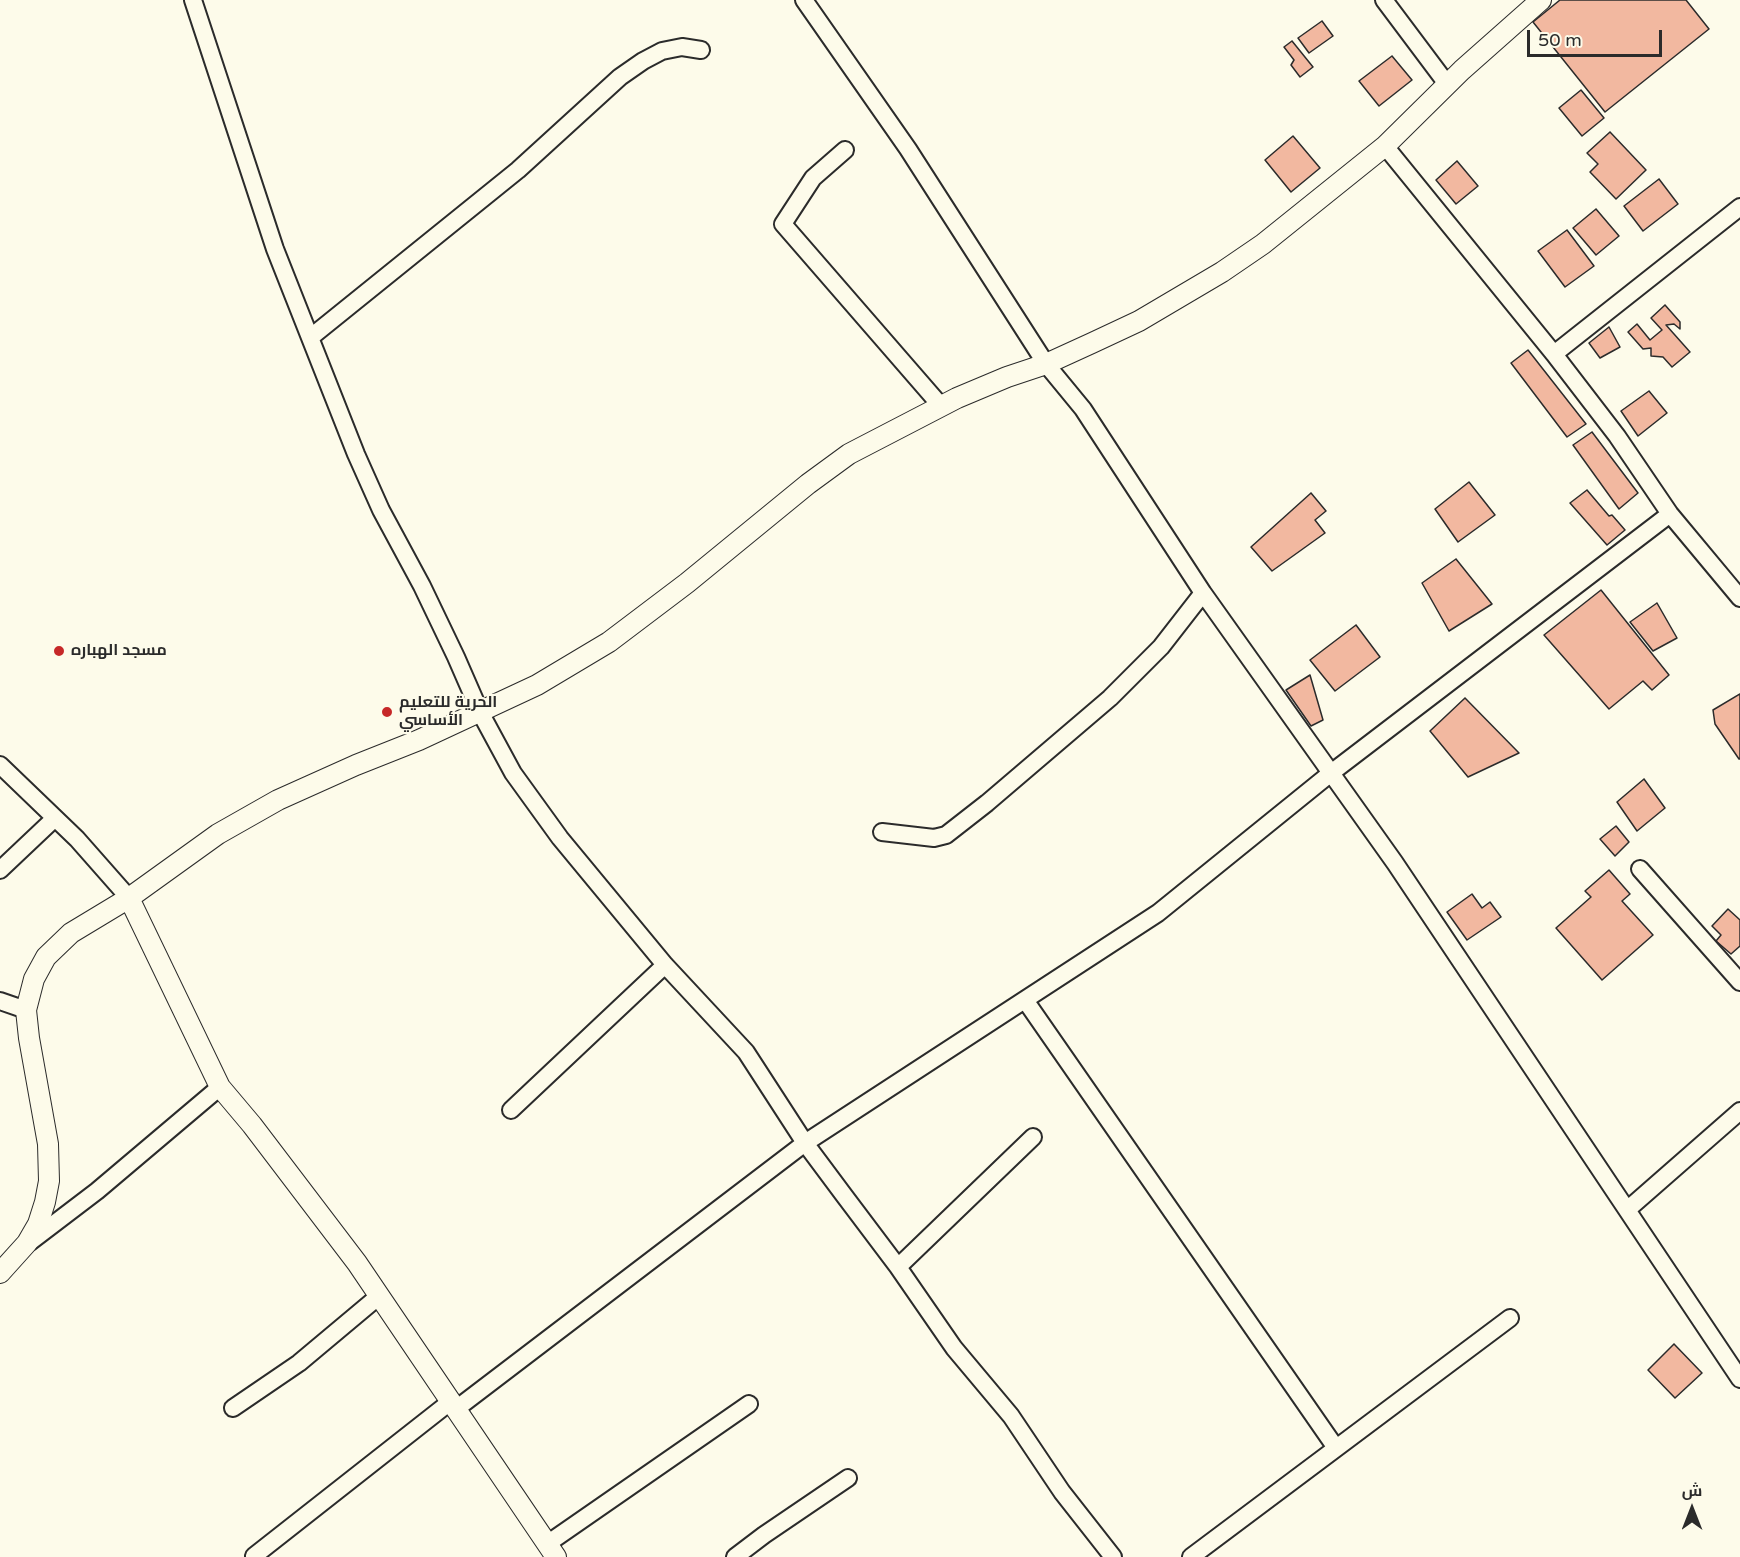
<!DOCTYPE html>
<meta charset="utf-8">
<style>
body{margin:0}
#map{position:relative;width:1740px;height:1557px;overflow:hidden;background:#fdfbea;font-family:"Varela Round",Cairo,sans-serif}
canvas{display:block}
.north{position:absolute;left:1662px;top:1479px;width:60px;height:60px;-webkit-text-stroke:4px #fdfbea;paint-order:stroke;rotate:0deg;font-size:16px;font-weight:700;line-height:24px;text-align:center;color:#2b2b2b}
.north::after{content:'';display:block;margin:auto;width:21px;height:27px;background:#2b2b2b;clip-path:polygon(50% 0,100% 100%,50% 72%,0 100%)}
.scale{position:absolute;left:1527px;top:30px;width:135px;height:27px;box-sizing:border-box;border:3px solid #2b2b2b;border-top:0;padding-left:8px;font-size:18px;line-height:21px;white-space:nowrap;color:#2b2b2b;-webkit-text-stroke:4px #fdfbea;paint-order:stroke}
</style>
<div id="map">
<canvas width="1740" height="1557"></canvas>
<div class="north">ش</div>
<div class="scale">50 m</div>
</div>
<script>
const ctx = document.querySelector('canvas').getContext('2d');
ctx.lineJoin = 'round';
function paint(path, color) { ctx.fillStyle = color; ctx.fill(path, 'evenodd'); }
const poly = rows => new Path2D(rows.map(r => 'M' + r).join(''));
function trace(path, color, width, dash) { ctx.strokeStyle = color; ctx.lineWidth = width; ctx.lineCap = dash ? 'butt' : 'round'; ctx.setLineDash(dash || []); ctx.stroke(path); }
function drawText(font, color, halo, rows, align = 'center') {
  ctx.font = font + ' "Varela Round",Cairo,sans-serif'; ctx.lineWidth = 4.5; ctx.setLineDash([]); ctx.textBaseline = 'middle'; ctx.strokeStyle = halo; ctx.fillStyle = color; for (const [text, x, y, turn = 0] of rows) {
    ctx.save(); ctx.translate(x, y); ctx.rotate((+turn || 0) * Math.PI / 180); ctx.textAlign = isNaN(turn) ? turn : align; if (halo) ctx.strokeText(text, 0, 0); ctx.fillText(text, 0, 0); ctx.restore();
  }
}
const building = poly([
 [1560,0,1686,0,1709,29,1605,112,1533,22,1560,0],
 [1322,21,1333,36,1309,53,1298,38,1322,21],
 [1292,41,1313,67,1300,77,1291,65,1294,60,1284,47,1292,41],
 [1392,56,1412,80,1379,106,1359,81,1392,56],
 [1581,90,1604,118,1582,136,1559,108,1581,90],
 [1610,132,1646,170,1616,199,1590,172,1598,164,1587,153,1610,132],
 [1293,136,1320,168,1291,192,1265,160,1293,136],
 [1457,161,1478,186,1456,204,1436,180,1457,161],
 [1659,179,1678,204,1643,231,1624,206,1659,179],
 [1596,209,1619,236,1596,255,1573,228,1596,209],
 [1567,230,1594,266,1565,287,1538,251,1567,230],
 [1665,305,1680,322,1680,329,1674,324,1666,325,1690,352,1672,367,1663,357,1651,356,1651,348,1643,349,1628,332,1637,324,1650,340,1662,330,1651,318,1665,305],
 [1609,327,1620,347,1600,358,1589,343,1609,327],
 [1528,350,1586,424,1567,437,1511,363,1528,350],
 [1649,391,1667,413,1638,436,1621,411,1649,391],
 [1592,432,1638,493,1619,509,1573,445,1592,432],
 [1469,482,1495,515,1458,542,1435,509,1469,482],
 [1587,490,1609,516,1612,515,1625,530,1607,545,1570,503,1587,490],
 [1311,493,1326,511,1315,520,1325,533,1272,571,1251,547,1311,493],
 [1456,559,1492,604,1449,631,1422,583,1456,559],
 [1601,590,1669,675,1652,690,1643,681,1609,709,1544,635,1601,590],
 [1657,603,1677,638,1653,651,1630,622,1657,603],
 [1356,625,1380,657,1335,691,1310,660,1356,625],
 [1310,675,1323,720,1311,726,1286,690,1310,675],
 [1740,694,1740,759,1739,759,1715,724,1713,710,1740,694],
 [1465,698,1519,753,1468,777,1430,731,1465,698],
 [1644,779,1665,808,1637,831,1617,802,1644,779],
 [1616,826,1629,842,1615,856,1600,839,1616,826],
 [1609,870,1630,894,1622,901,1653,935,1602,980,1556,928,1591,897,1585,891,1609,870],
 [1472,894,1482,908,1490,902,1501,917,1467,940,1447,912,1472,894],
 [1728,909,1740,920,1740,946,1731,954,1716,941,1721,935,1712,926,1728,909],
 [1674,1344,1702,1373,1675,1398,1648,1370,1674,1344]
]);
paint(building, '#f2b8a0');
trace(building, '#2b2b2b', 1.5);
const minor = poly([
 [193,0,275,249,356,454,381,510,422,586,456,657,480,712,513,773,560,838,665,965,746,1052,805,1143,843,1194,898,1267,954,1348,1011,1416,1062,1492,1113,1557],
 [804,0,908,149,1046,364,1083,409,1203,593,1395,863,1740,1379],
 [1384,0,1447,84],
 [1385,146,1554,354,1617,436,1670,514,1740,598],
 [845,150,813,178,783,224,941,406],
 [311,337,518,170,620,77,643,61,662,51,682,47,701,50],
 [1554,354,1740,207],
 [0,765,77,839,129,898],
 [882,832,934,838,946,835,987,803,1110,698,1161,647,1203,593],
 [1640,869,1740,982],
 [0,870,55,818],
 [1025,1000,1336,1448],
 [0,1001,26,1010],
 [511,1110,665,965],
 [1627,1210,1740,1111],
 [30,1242,97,1191,220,1087],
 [898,1267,1033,1137],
 [233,1408,299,1363,379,1296],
 [456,1409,805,1143,1158,913,1331,773,1670,514],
 [547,1544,749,1404],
 [254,1556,450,1402],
 [735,1557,764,1535,848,1478],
 [1191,1557,1510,1318]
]);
const tertiary = poly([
 [129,898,220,1087,252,1125,357,1263,556,1557],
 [0,1273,27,1243,38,1224,45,1202,49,1181,48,1144,29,1038,26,1010,34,979,46,957,71,933,129,898,218,834,278,800,356,765,419,740,537,685,609,642,687,583,808,484,849,454,957,398,1007,377,1046,364,1092,343,1139,321,1222,272,1263,244,1385,146,1462,70,1541,0]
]);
trace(minor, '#2b2b2b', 20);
trace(tertiary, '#2b2b2b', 22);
trace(minor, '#fdfbea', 16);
trace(tertiary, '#fdfbea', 20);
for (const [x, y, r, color] of [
 [59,651,6,"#c62828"],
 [387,712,6,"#c62828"]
]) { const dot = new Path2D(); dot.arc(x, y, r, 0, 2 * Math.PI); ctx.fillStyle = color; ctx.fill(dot); trace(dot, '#fdfbea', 2); }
drawText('bold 16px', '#2b2b2b', '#fdfbea', [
 ["مسجد الهباره",71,651],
 ["الحرية للتعليم",399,703],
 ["الأساسي",399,721]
], 'left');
</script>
